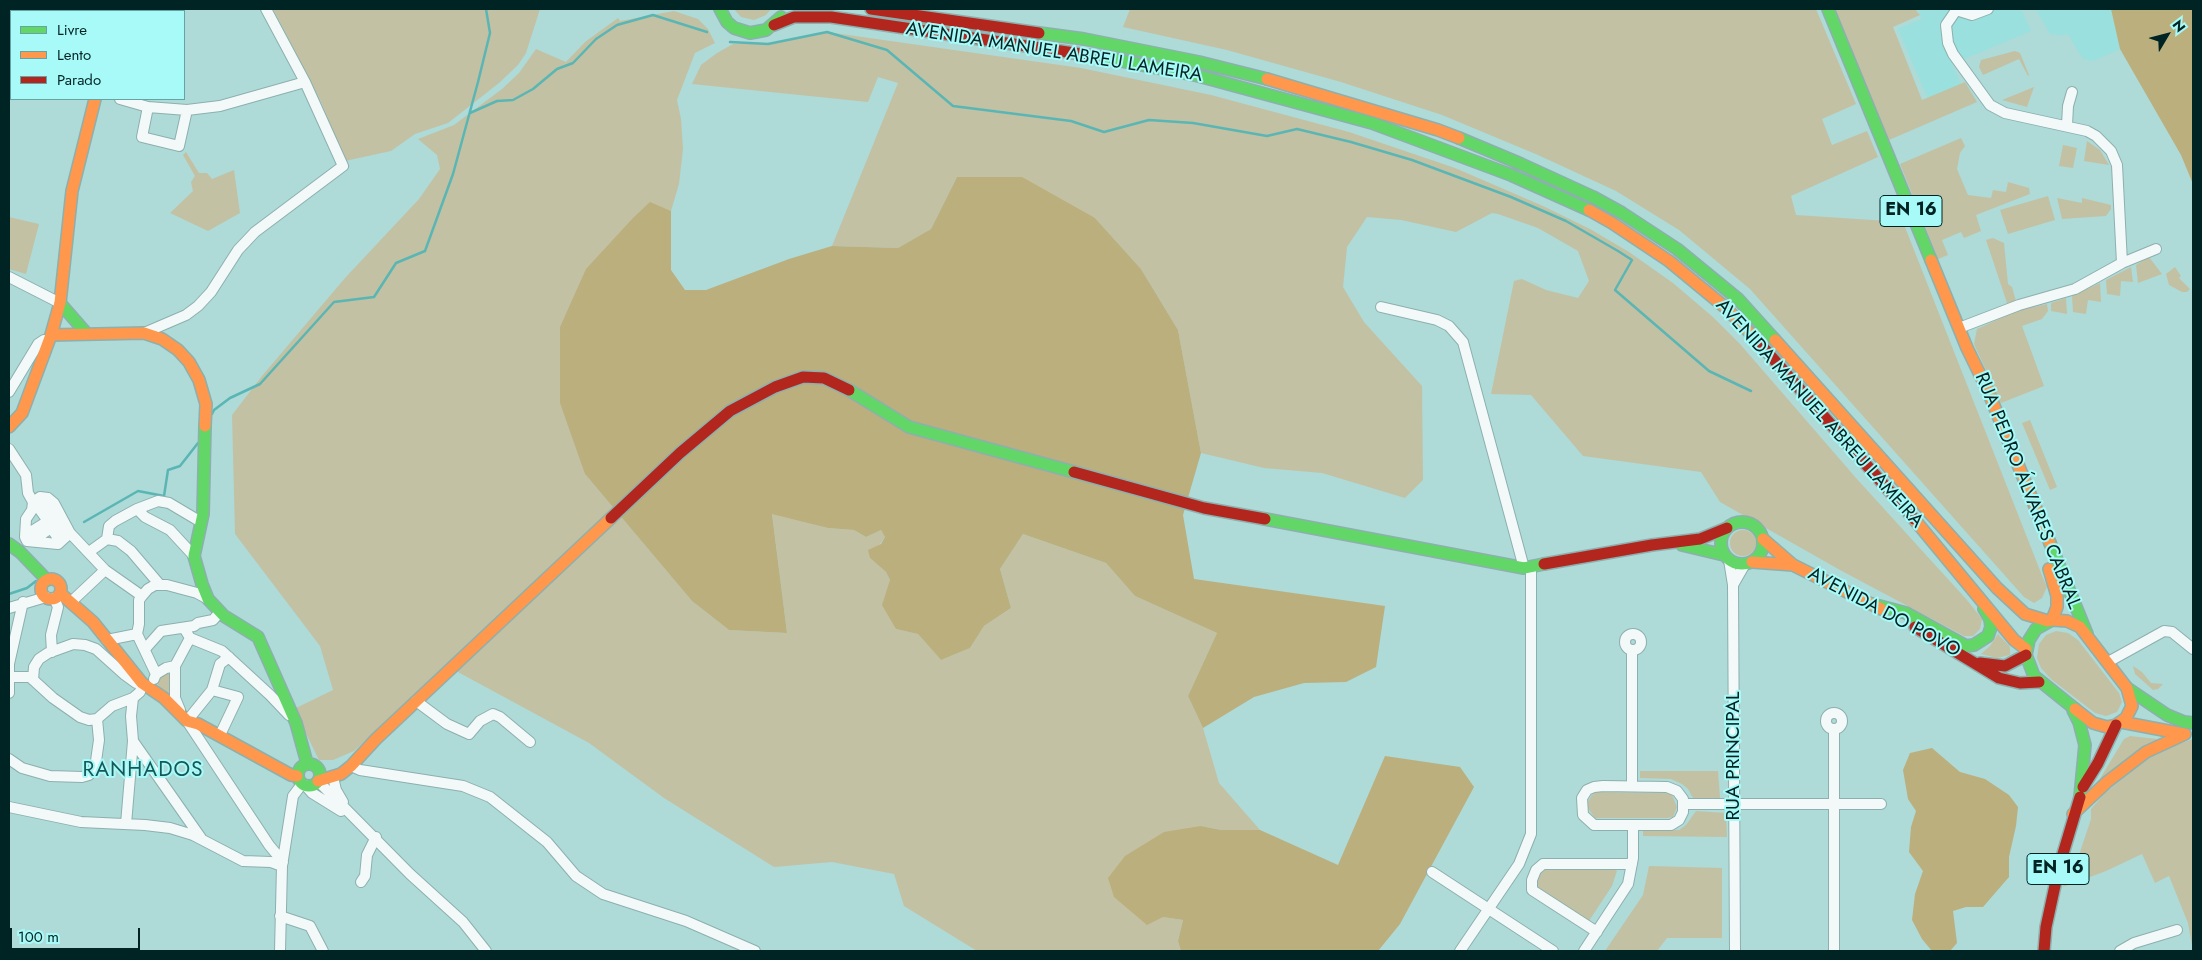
<!DOCTYPE html>
<meta charset="utf-8">
<style>
body{margin:0}
#map{position:relative;width:2202px;height:960px;overflow:hidden;background:#aedad8;font-family:Jost,sans-serif}
canvas{display:block}
.frame{position:absolute;inset:0;border:10px solid #002423;pointer-events:none}
.legend{position:absolute;left:10px;top:10px;width:175px;height:90px;box-sizing:border-box;background:#a8faf8;border:1px solid #65a4a3;margin:0;padding:6px 9px;list-style:none;font-size:15px;color:#002423}
.legend li{display:flex;align-items:center;gap:10px;height:25px}
.legend b{width:25px;border:1px solid #65a4a3}
.north{position:absolute;left:2142px;top:10px;width:50px;height:50px;-webkit-text-stroke:4px #a8faf8;paint-order:stroke;rotate:53deg;font-size:14px;font-weight:700;line-height:20px;text-align:center;color:#002423}
.north::after{content:'';display:block;margin:auto;width:18px;height:22px;background:#002423;clip-path:polygon(50% 0,100% 100%,50% 72%,0 100%)}
.scale{position:absolute;left:10px;top:928px;width:130px;height:22px;box-sizing:border-box;border:2px solid #002423;border-top:0;padding-left:6px;font-size:15px;line-height:18px;white-space:nowrap;color:#002423;-webkit-text-stroke:4px #a8faf8;paint-order:stroke}
</style>
<div id="map">
<canvas width="2202" height="960"></canvas>
<div class="frame"></div>
<ul class="legend">
<li><b style="height:6px;background:#63d668"></b>Livre</li>
<li><b style="height:6px;background:#ff974d"></b>Lento</li>
<li><b style="height:6px;background:#b3261e"></b>Parado</li>
</ul>
<div class="north">N</div>
<div class="scale">100 m</div>
</div>
<script>
const ctx = document.querySelector('canvas').getContext('2d');
ctx.lineJoin = 'round';
function paint(path, color) { ctx.fillStyle = color; ctx.fill(path, 'evenodd'); }
const poly = rows => new Path2D(rows.map(r => 'M' + r).join(''));
function trace(path, color, width, dash) { ctx.strokeStyle = color; ctx.lineWidth = width; ctx.lineCap = dash ? 'butt' : 'round'; ctx.setLineDash(dash || []); ctx.stroke(path); }
function drawText(font, color, halo, rows, align = 'center') {
  ctx.font = font + ' Jost,sans-serif'; ctx.lineWidth = 4; ctx.setLineDash([]); ctx.textBaseline = 'middle'; ctx.strokeStyle = halo; ctx.fillStyle = color; for (const [text, x, y, turn = 0] of rows) {
    ctx.save(); ctx.translate(x, y); ctx.rotate((+turn || 0) * Math.PI / 180); ctx.textAlign = isNaN(turn) ? turn : align; if (halo) ctx.strokeText(text, 0, 0); ctx.fillText(text, 0, 0); ctx.restore();
  }
}
paint(poly([
 [1918,9,2021,9,2031,31,1952,64,1961,85,1928,99,1898,29,1922,19],
 [2036,9,2111,9,2120,49,2093,61,2083,59,2068,34,2061,35,2050,34]
]), '#99e0de');
paint(poly([
 [273,9,540,9,526,53,518,65,499,83,448,123,415,134,391,151,345,161,321,102],
 [734,9,771,9,766,15,754,20,741,17],
 [1130,9,1816,9,1856,104,1822,119,1832,145,1867,131,1878,157,1791,196,1796,215,1903,222,2043,578,2047,587,2042,598,2034,603,2024,597,1750,289,1679,230,1616,191,1538,155,1442,115,1341,82,1227,50,1123,27],
 [1834,9,1915,9,1920,15,1893,27,1922,100,1965,82,1977,102,1889,140],
 [674,11,698,19,708,29,715,43,695,53,677,100,681,119,683,149,679,184,671,211,650,203,585,474,692,601,729,630,787,633,772,513,828,528,854,530,866,537,881,530,885,537,870,558,886,572,890,580,896,629,918,634,941,660,970,648,984,626,1011,608,1000,569,1023,534,1106,563,1135,596,1217,633,1188,696,1203,728,1219,783,1260,830,1221,830,1201,826,1163,917,1183,920,1178,941,1181,951,977,951,904,906,894,874,832,862,774,867,664,798,589,743,445,665,354,751,333,760,319,760,294,709,333,690,320,646,235,534,232,415,262,376,345,278,419,199,440,169,437,155,418,139,454,125,502,89,519,73,536,49,566,62,585,42,618,18,620,21],
 [827,32,1081,68,1211,95,1349,132,1455,168,1543,206,1590,229,1629,252,1673,283,1714,318,1740,344,1856,478,1967,600,1982,619,1980,629,1973,636,1964,636,1840,570,1720,502,1701,472,1583,456,1531,395,1491,394,1514,281,1522,279,1546,290,1578,298,1589,281,1578,251,1538,228,1498,214,1492,213,1456,232,1401,220,1367,217,1347,247,1343,287,1364,322,1422,386,1423,480,1405,498,1322,473,1264,468,1201,453,1178,330,1141,269,1095,218,957,177,931,229,898,248,832,246,898,83,878,77,868,102,692,84,701,65,717,53,733,44,768,44],
 [2015,51,2020,53,2029,75,2028,76,2019,59,1983,75,1979,67,1981,60],
 [2034,87,2027,107,2002,100],
 [1961,138,1965,146,1960,153,1957,169,1968,195,1991,198,1993,190,2006,192,2008,182,2029,188,2030,194,1976,215,1981,231,1964,238,1961,232,1942,240,1948,255,1938,259,1900,164],
 [2087,141,2100,150,2109,165,2084,161],
 [2063,145,2077,148,2073,168,2059,166],
 [186,152,199,173,207,173,212,179,234,170,240,213,208,231,170,213,193,191,191,182,195,176,183,155],
 [2048,196,2055,220,2008,234,2000,210],
 [2057,198,2082,203,2082,198,2111,205,2111,209,2106,216,2062,219],
 [9,217,39,224,26,274,9,269],
 [1993,238,2004,243,2008,284,2012,287,2016,301,2007,303,1986,240],
 [2149,257,2162,274,2138,283,2136,265],
 [2131,267,2133,282,2121,281,2120,296,2107,294,2106,280],
 [2175,267,2181,276,2179,278,2190,289,2187,292,2182,292,2169,285,2166,274],
 [2100,283,2101,302,2088,300,2086,314,2073,312,2072,296],
 [2066,298,2067,314,2051,311,2051,303],
 [2047,304,2048,311,2042,319,2022,326,2044,386,2001,403,1974,344,1977,329,2016,311],
 [2030,420,2057,487,2050,490,2022,423],
 '1730 543a13 13 0 1 1 26 0a13 13 0 1 1-26 0Z',
 [2056,631,2068,633,2078,640,2119,693,2122,702,2117,712,2106,716,2095,713,2051,679,2041,668,2037,658,2039,644,2046,635],
 [1998,634,2010,647,2010,655,1997,658,1981,654,1990,646],
 [2133,666,2142,672,2151,683,2163,684,2158,689,2153,690,2135,674],
 [164,671,170,671,171,696,161,689,155,680],
 [2130,736,2157,739,2098,782,2124,739],
 [2193,739,2193,951,2188,923,2169,876,2155,883,2142,854,2106,871,2063,887,2068,863,2078,858,2091,819,2091,809,2105,793,2156,752],
 [1640,771,1718,771,1720,798,1693,798,1688,789,1682,784,1671,779,1640,778],
 [1597,792,1667,793,1672,795,1677,807,1673,817,1667,818,1595,818,1588,808,1588,802,1592,795],
 [1696,811,1726,813,1727,837,1643,836,1643,829,1679,830,1686,825],
 [1649,866,1722,868,1722,938,1667,938,1657,951,1605,951,1643,895],
 [1546,869,1613,869,1617,871,1612,886,1587,924,1536,891,1535,883,1538,876]
]), '#c3c1a3');
paint(poly([
 [2111,9,2193,9,2193,184,2181,155,2120,49],
 [957,177,1022,177,1095,218,1141,269,1178,330,1201,453,1183,515,1194,579,1385,606,1376,667,1346,682,1304,683,1254,697,1203,728,1188,696,1217,633,1135,596,1106,563,1023,534,1000,569,1011,608,984,626,970,648,941,660,918,634,896,629,882,605,890,580,886,572,870,558,868,550,881,544,885,537,881,530,866,537,854,530,828,528,772,514,787,633,729,630,692,601,585,474,560,403,560,327,586,269,633,218,650,202,671,211,671,270,685,290,706,290,789,259,832,246,898,248,931,229],
 [1932,748,1960,772,1985,779,2009,795,2018,807,2016,826,2009,857,2009,877,1983,907,1966,907,1953,911,1957,943,1950,951,1932,951,1922,939,1912,920,1915,894,1923,871,1909,852,1911,827,1916,811,1908,799,1903,770,1910,753],
 [1385,756,1460,767,1474,787,1400,924,1378,951,1181,951,1178,941,1183,920,1163,917,1147,925,1114,897,1108,878,1125,856,1164,832,1201,826,1221,830,1260,830,1338,865]
]), '#bbaf7d');
trace(poly([
 [730,42,768,44,827,32,887,50,953,106,1071,121,1104,132,1149,120,1193,123,1267,136,1297,129,1351,142,1412,160,1511,197,1566,221,1618,251,1632,260,1615,290,1709,371,1751,391],
 [470,113,497,101,513,100,533,89,557,69,573,63,596,39,617,25,653,15,707,32],
 [212,414,214,410,230,398,260,384,334,302,374,297,396,263,425,251,453,174,478,82,490,33,486,9],
 [84,522,138,491,164,496,168,470,180,466,198,443],
 [9,594,27,588,36,581]
]), '#5ab6b4', 2.5);
const street = poly([
 [1957,9,1946,25,1948,43,1953,54,1990,105,2005,113,2087,131,2096,136,2111,151,2117,165,2122,263,2075,289,2019,305,1959,328],
 [1956,10,1972,15,1988,9],
 [9,71,11,71],
 [120,99,148,107,187,110,220,106,305,82],
 [148,107,142,137,179,146,187,110],
 [2067,125,2068,106,2072,92],
 [2122,263,2156,249],
 [9,277,60,303],
 [1381,307,1437,320,1449,326,1463,342,1524,568],
 [144,333,186,315,198,306,211,292,238,250,255,232,343,166,305,82,266,9],
 [9,392,38,344,44,340,48,341],
 [9,449,26,475,28,493,33,502],
 [43,499,62,532,56,535,51,528,36,538,32,531,48,521,35,503,43,499],
 [33,502,40,497,48,498,54,503,70,533,105,570,142,596,139,600,139,624,137,634,156,674],
 [137,509,145,517,170,530,194,556],
 [107,539,109,526,115,521,137,509,158,501,169,503,201,522],
 [27,541,58,544,70,533],
 [27,541,25,537,26,519,32,510,33,502],
 [89,552,107,539,118,541,131,551,160,585],
 [1729,560,1733,585,1735,951],
 [1733,585,1745,564],
 [142,596,148,589,155,585,167,585,197,593,208,599],
 [71,602,105,570],
 [9,608,46,597],
 [184,628,190,638,222,651,270,695,289,715],
 '1625 642a8 8 0 1 1 16 0a8 8 0 1 1-16 0Z',
 [107,640,137,634],
 [145,649,161,631,194,626,198,623,213,620,220,612],
 [52,652,51,635,58,607,54,598],
 [229,657,220,664,212,690,187,721,269,845,283,862],
 [2108,662,2164,631,2172,632,2193,649],
 [9,677,30,677,53,698,80,717,89,720,97,719],
 [154,679,156,674,166,668,175,666],
 [212,690,238,697,220,735],
 [9,693,9,664,23,602],
 [133,698,131,716,133,741,201,838],
 [416,701,447,724,469,734,480,721,493,714,500,717,530,742],
 [180,710,175,698,175,666,190,638],
 '1826 721a8 8 0 1 1 16 0a8 8 0 1 1-16 0Z',
 [9,759,22,768,50,776,82,777,89,775,93,770,96,761,99,740,97,719,112,706,133,698,140,692,142,683,136,683,125,675,96,649,85,645,73,644,48,653,39,659,34,667,33,680],
 [351,766,360,770,463,786,490,797,547,842,576,876,603,894,686,921,755,951],
 [333,777,336,790,343,802],
 [318,781,410,874,463,922,486,951],
 [305,785,312,793,341,811],
 [1603,786,1667,787,1677,791,1683,799,1683,812,1679,820,1671,825,1594,825,1583,815,1582,798,1587,790,1594,787,1603,786],
 [1632,786,1632,650],
 [1683,804,1881,804],
 [9,807,81,822,145,825,170,828,193,835,243,861,271,862,282,866],
 [126,824,133,741],
 [1432,872,1553,951],
 [361,882,365,876,367,855,376,837],
 [280,916,310,926,323,951],
 [1597,932,1532,890,1532,880,1536,870,1543,864,1632,864],
 [280,951,282,866,293,796,302,784],
 [1460,951,1519,864,1531,834,1531,567],
 [1584,951,1628,884,1633,858,1633,825],
 [1834,951,1834,729],
 [2120,951,2134,943,2177,930]
]);
const fast = poly([
 [112,9,112,11],
 [720,9,727,22,734,28,750,33,766,30,781,17],
 [1828,9,1931,260],
 [1039,33,1084,39,1199,62,1267,79],
 [1101,57,1195,75,1372,123,1511,175,1589,210],
 [1459,138,1521,164,1593,197,1622,213,1677,249,1738,299,1775,340],
 [60,303,87,334],
 [849,390,909,427,1074,472],
 [205,426,203,514,194,556,202,584,208,599,224,616,258,637,296,723,307,763],
 [1265,519,1524,568,1544,564],
 '1721 543a21 21 0 1 1 42 0a21 21 0 1 1-42 0Z',
 [2050,543,2087,634],
 [9,544,20,552,47,580],
 [1682,545,1724,555],
 [1872,604,1906,613,1966,646,1974,645,1988,636,1991,627,1990,619,1984,609],
 [2052,620,2036,629,2029,640,2026,655,2034,676,2075,709],
 [2127,688,2167,715,2184,722,2193,723],
 [2073,710,2079,722,2085,745,2080,797],
 '298 775a11 11 0 1 1 22 0a11 11 0 1 1-22 0Z'
]);
const slow = poly([
 [1267,79,1438,130,1459,138],
 [1589,210,1612,223,1669,261,1726,308,1754,337],
 [1931,260,1967,348,1988,391,2050,543],
 [51,335,144,333,162,339,178,350,189,362,199,380,206,404,205,426],
 [1775,340,1997,588,2025,614,2048,621],
 [9,427,22,413,51,335,60,303,72,191,95,99],
 [1914,519,2014,640,2026,649],
 [1763,539,1793,565,1881,609],
 [1752,562,1793,565],
 [2049,569,2057,596,2057,607,2052,620],
 '41 589a10 10 0 1 1 20 0a10 10 0 1 1-20 0Z',
 [60,593,93,622,142,683,164,698,187,721,198,724,291,775,297,776],
 [2052,620,2067,621,2080,627,2127,688,2132,706,2126,718,2116,725,2107,727,2093,723,2075,709],
 [2121,722,2184,734],
 [318,781,341,774,351,766,376,739,611,518],
 [2073,814,2107,782,2146,752,2185,734]
]);
const jam = poly([
 [871,9,1039,33],
 [774,25,794,17,831,17,1101,57],
 [1754,337,1914,519],
 [1074,472,1204,508,1265,519],
 [611,518,680,453,730,411,775,387,803,377,824,378,849,390],
 [1544,564,1652,545,1700,539,1727,528],
 [1915,627,1999,678,2020,683,2039,682],
 [1980,663,2005,666,2026,655],
 [2083,787,2098,763,2116,725],
 [2044,951,2046,927,2059,867,2080,797]
]);
trace(street, '#8cb0ae', 12);
trace(fast, '#8cb0ae', 14);
trace(slow, '#8cb0ae', 14);
trace(jam, '#8cb0ae', 14);
trace(street, '#f3f9f9', 10);
trace(fast, '#63d668', 11);
trace(slow, '#ff974d', 11);
trace(jam, '#b3261e', 11);
for (const [x, y, w] of [
 [1911,211,62],
 [2058,869,62]
]) { const box = new Path2D(); box.roundRect(x - w / 2, y - 15.5, w, 31, 4); ctx.fillStyle = '#a8faf8'; ctx.fill(box); trace(box, '#002423', 1); }
drawText('bold 18px', '#002423', null, [
 ["EN 16",1911,211],
 ["EN 16",2058,869]
]);
drawText('19px', '#002423', '#a8faf8', [
 ["AVENIDA MANUEL ABREU LAMEIRA",1054,53,9],
 ["AVENIDA MANUEL ABREU LAMEIRA",1819,414,48],
 ["RUA PEDRO ÁLVARES CABRAL",2027,491,68],
 ["AVENIDA DO POVO",1884,613,28],
 ["RUA PRINCIPAL",1734,756,-90]
]);
ctx.letterSpacing = '1px';
drawText('21px', '#155857', '#a8faf8', [
 ["RANHADOS",143,771]
]);
ctx.letterSpacing = '0px';
</script>
